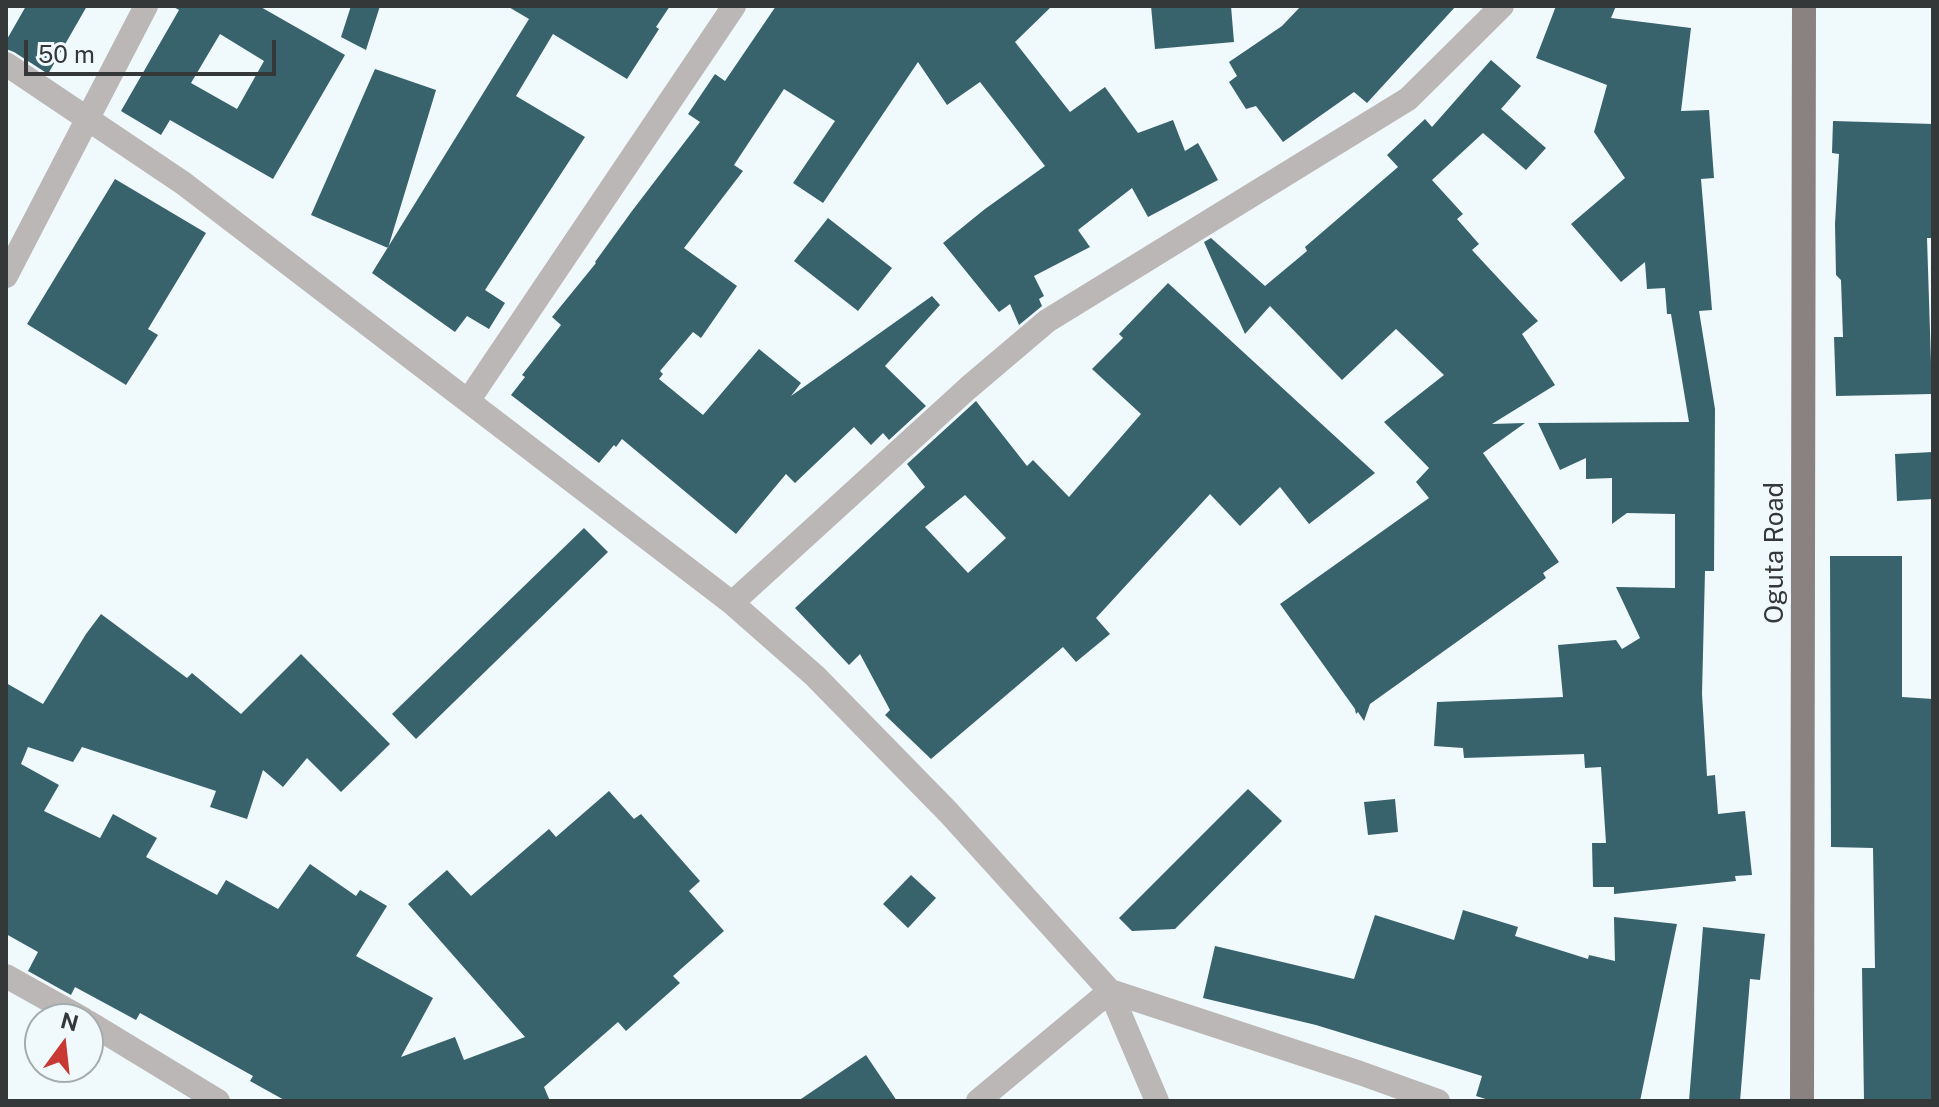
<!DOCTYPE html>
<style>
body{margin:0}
#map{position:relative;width:1939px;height:1107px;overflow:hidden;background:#f0f9fc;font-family:"Public Sans",sans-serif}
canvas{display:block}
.frame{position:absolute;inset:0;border:8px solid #353839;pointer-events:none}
.north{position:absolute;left:24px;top:1003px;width:80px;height:80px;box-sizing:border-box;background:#f0f9fc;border:2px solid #a5acae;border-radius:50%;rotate:15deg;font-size:22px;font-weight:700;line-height:32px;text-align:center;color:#353839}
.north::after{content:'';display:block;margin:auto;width:28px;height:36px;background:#c73932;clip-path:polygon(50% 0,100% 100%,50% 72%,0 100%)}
.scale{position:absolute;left:24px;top:40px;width:252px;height:36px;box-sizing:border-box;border:4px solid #353839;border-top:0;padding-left:10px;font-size:24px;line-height:28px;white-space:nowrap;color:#353839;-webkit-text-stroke:6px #f0f9fc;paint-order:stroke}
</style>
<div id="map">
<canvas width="1939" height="1107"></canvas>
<div class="frame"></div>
<div class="north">N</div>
<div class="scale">50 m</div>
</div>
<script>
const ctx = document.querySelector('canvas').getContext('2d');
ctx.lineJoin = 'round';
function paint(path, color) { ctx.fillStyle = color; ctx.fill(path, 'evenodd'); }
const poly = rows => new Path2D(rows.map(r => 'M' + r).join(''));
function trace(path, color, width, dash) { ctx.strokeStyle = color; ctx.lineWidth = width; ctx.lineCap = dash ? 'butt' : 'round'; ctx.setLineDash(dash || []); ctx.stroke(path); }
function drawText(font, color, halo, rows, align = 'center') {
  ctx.font = font + ' "Public Sans",sans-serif'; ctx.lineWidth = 8; ctx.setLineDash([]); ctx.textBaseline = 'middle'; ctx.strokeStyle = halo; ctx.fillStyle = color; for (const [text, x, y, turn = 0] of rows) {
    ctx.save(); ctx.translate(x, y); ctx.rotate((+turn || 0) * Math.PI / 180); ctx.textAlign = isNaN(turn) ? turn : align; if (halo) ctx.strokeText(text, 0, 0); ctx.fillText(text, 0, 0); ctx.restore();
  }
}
paint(poly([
 [26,6,87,6,48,74,14,52,6,49,6,41],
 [172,6,259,6,345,55,273,179,170,120,161,135,121,111,179,10],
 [220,34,264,61,237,109,191,83],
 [351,6,380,6,366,50,341,37],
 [507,6,670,6,656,27,659,29,627,79,553,34,516,96,585,137,485,290,505,303,489,329,467,316,455,332,372,273,529,19],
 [776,6,1052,6,1015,42,1070,112,1105,87,1138,133,1173,120,1185,151,1198,143,1218,180,1148,217,1132,188,1078,230,1090,247,1034,276,1044,296,1039,299,1042,306,1019,325,1010,304,999,312,943,243,985,209,1045,166,980,82,947,105,918,62,823,203,793,183,835,121,784,89,734,165,743,171,684,248,737,286,701,338,693,332,660,371,663,374,659,379,703,415,759,349,801,383,791,396,932,296,940,305,885,366,926,406,889,440,883,433,871,445,854,427,795,483,786,474,736,534,622,439,616,447,614,445,599,463,511,395,525,377,522,375,561,325,552,317,596,263,595,262,632,211,700,122,688,114,715,74,725,81],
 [1151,6,1231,6,1234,42,1155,49],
 [1301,6,1456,6,1367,103,1354,92,1283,142,1256,106,1246,109,1229,82,1237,76,1229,62,1282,26],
 [1556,6,1616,6,1611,18,1691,28,1681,111,1709,110,1714,178,1701,179,1712,310,1699,311,1715,409,1714,571,1705,571,1702,694,1707,776,1715,775,1718,814,1745,811,1752,875,1735,876,1736,881,1614,894,1614,887,1593,887,1592,843,1606,843,1601,767,1585,768,1584,754,1464,758,1463,748,1434,746,1437,702,1563,697,1558,645,1616,640,1622,649,1640,638,1616,587,1675,588,1675,514,1627,513,1612,524,1612,478,1586,479,1586,458,1560,470,1538,423,1689,422,1671,314,1667,314,1665,288,1647,289,1645,262,1621,282,1571,224,1625,178,1594,132,1607,85,1536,58],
 [1491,60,1521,86,1501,109,1546,148,1526,170,1483,133,1432,180,1463,214,1457,219,1479,244,1472,250,1538,321,1522,334,1555,385,1492,424,1525,423,1483,453,1559,562,1543,573,1546,578,1370,704,1364,721,1358,712,1356,714,1355,709,1280,604,1429,498,1416,482,1429,468,1384,422,1444,375,1396,329,1342,380,1270,306,1245,334,1204,242,1211,238,1265,286,1307,251,1305,247,1398,167,1387,155,1425,119,1432,127],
 [375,69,436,90,388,248,311,215],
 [1833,121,1933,124,1933,238,1927,238,1932,394,1836,396,1834,337,1843,337,1841,280,1836,275,1835,224,1839,154,1832,153],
 [115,179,206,233,148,329,158,335,126,385,27,324],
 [828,218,892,268,858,311,794,261],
 [1168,283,1375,473,1309,524,1280,487,1240,526,1210,494,1096,618,1110,634,1076,662,1063,647,931,759,885,715,890,710,860,654,849,665,795,608,925,487,907,464,976,401,1027,466,1033,460,1069,497,1141,414,1092,369,1123,338,1119,334],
 [965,495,1006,538,968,573,925,527],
 [1933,452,1933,499,1897,501,1895,454],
 [584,528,608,552,416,739,392,714],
 [1830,556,1902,556,1902,697,1933,699,1933,1101,1864,1101,1862,968,1875,968,1873,848,1831,847],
 [101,614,187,678,192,673,241,714,301,654,390,744,341,792,307,758,283,787,263,770,247,819,210,807,216,791,82,747,73,762,28,747,21,764,59,785,44,811,100,838,113,814,157,838,146,857,217,895,226,880,278,909,310,864,356,896,360,890,387,906,356,956,433,998,401,1057,455,1037,464,1060,525,1037,408,904,447,870,471,896,549,829,556,837,609,791,634,819,641,814,700,881,689,891,724,931,673,976,680,983,626,1031,618,1022,544,1087,550,1101,286,1101,250,1081,253,1076,140,1013,136,1020,75,987,71,995,28,971,38,952,6,934,6,683,43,704,86,634],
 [1248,789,1282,821,1175,929,1132,931,1119,918],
 [1395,799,1398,832,1368,835,1364,802],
 [911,875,936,898,908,928,883,904],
 [1463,910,1518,927,1515,936,1588,959,1589,955,1615,961,1614,917,1677,924,1640,1101,1492,1101,1476,1096,1482,1076,1316,1025,1203,998,1215,946,1354,979,1375,915,1454,940],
 [1703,927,1765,934,1760,980,1750,979,1740,1101,1689,1101],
 [866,1055,897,1101,798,1101]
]), '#38626c');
trace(poly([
 [6,64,183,183,732,603,815,676,949,813,1110,991,1360,1073,1438,1101],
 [6,276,146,6],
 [468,401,734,6],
 [732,603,968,388,1047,321,1408,99,1502,6],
 [6,976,83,1019],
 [88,1022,218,1101],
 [978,1101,1110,991,1157,1101]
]), '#bcb7b7', 24);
trace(poly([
 [1802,1101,1804,6]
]), '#898281', 24);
drawText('26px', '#353839', '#f0f9fc', [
 ["Oguta Road",1775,553,-90]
]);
</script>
